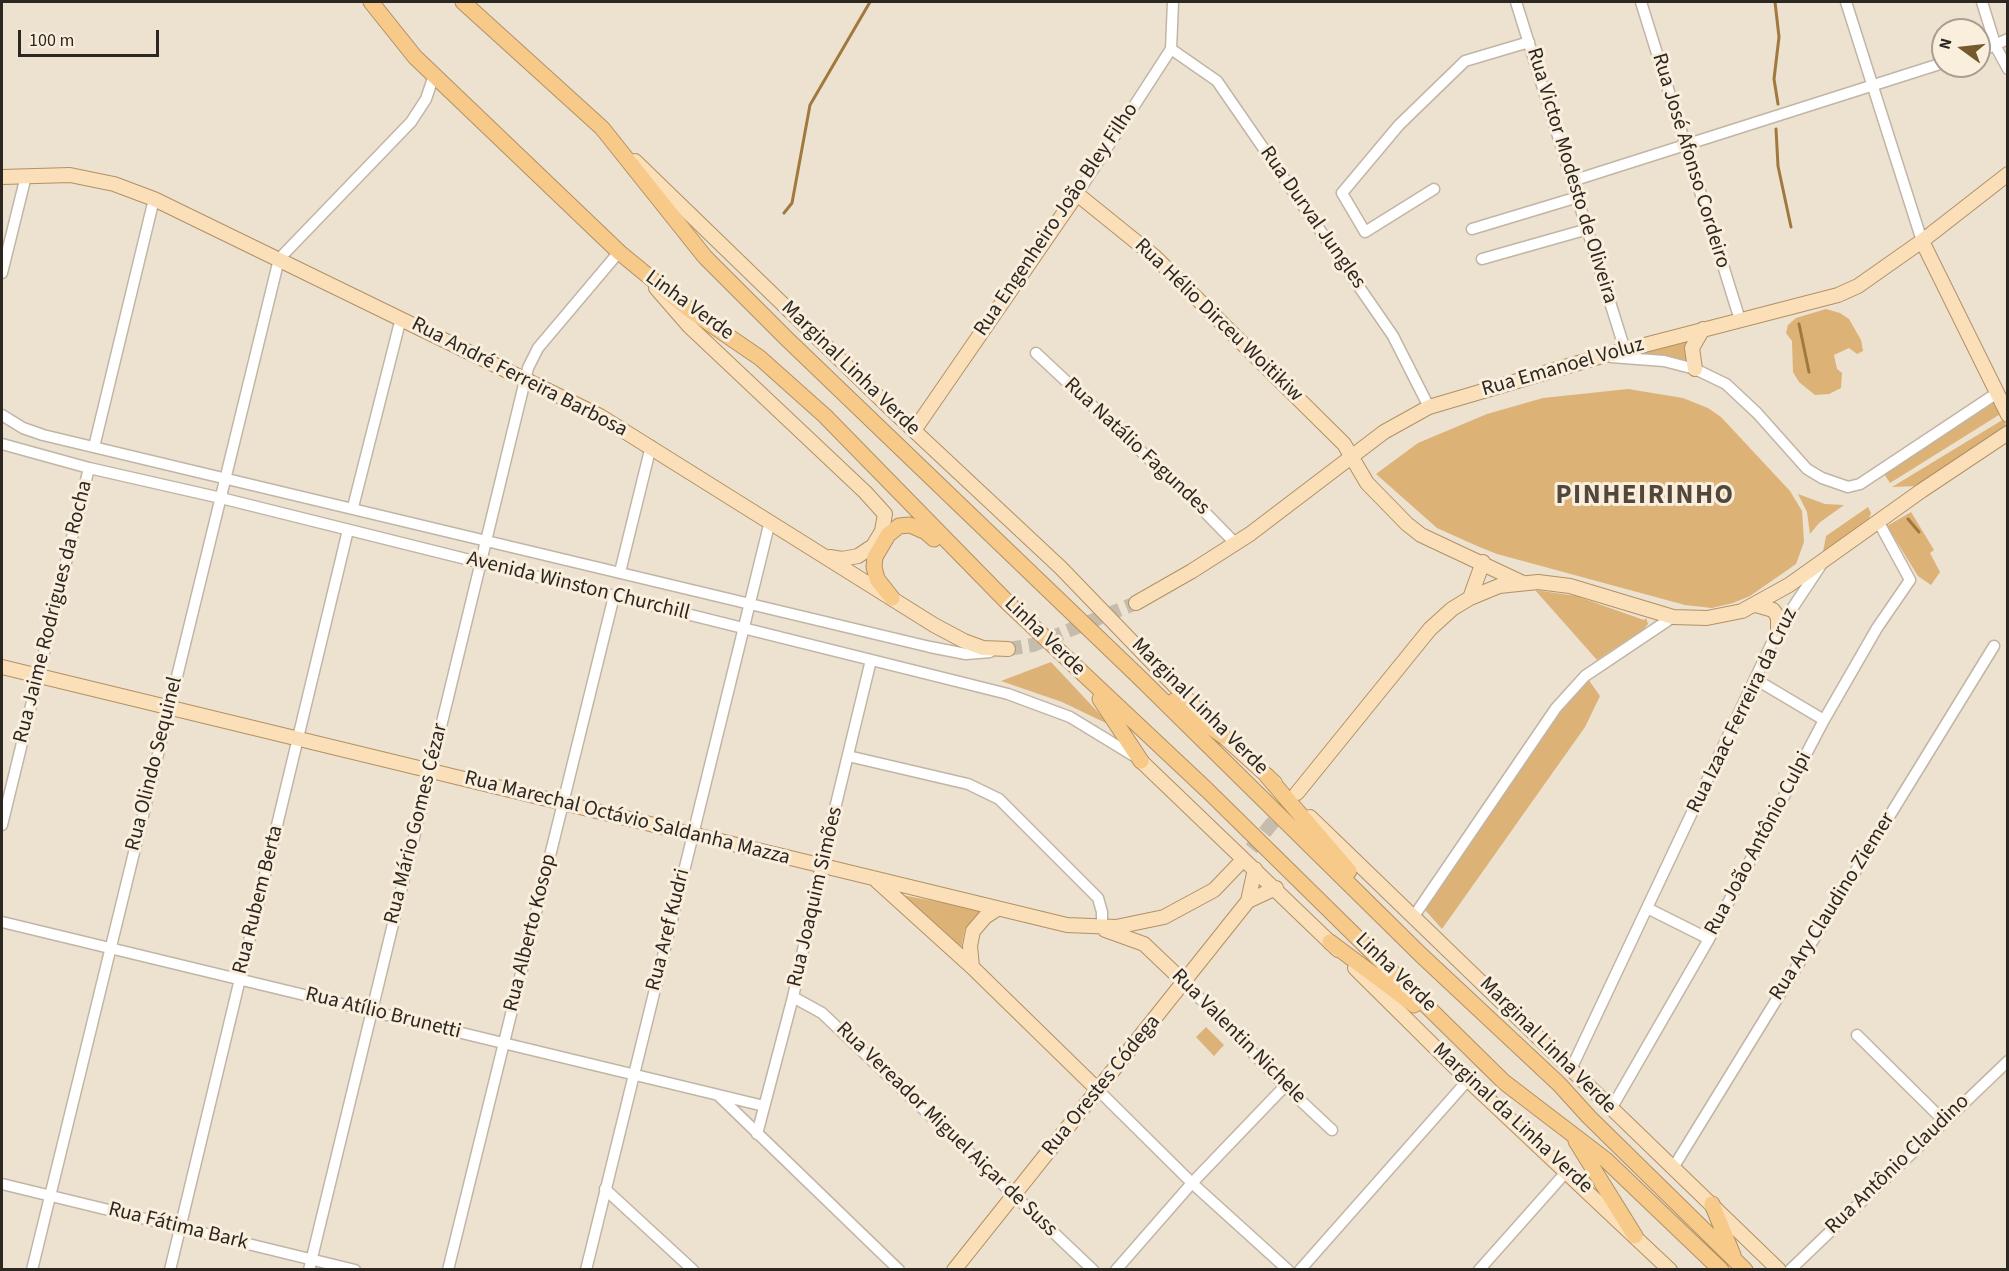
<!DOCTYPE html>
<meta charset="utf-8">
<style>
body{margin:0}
#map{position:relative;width:2009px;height:1271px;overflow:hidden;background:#ede1d0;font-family:"Source Sans 3",sans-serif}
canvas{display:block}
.frame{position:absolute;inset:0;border:3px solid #2c2721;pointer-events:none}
.north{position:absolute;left:1931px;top:18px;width:60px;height:60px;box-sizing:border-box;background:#faeedd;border:2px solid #a89e92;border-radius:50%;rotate:285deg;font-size:16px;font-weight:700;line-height:24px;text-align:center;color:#2c2721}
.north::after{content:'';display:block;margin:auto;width:21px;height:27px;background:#77592e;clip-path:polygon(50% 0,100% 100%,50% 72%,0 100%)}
.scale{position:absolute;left:18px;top:30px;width:141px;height:27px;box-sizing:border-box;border:3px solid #2c2721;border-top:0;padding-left:8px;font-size:18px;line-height:21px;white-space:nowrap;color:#2c2721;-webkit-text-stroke:4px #faeedd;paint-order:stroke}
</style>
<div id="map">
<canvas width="2009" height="1271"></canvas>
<div class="frame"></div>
<div class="north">N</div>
<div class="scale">100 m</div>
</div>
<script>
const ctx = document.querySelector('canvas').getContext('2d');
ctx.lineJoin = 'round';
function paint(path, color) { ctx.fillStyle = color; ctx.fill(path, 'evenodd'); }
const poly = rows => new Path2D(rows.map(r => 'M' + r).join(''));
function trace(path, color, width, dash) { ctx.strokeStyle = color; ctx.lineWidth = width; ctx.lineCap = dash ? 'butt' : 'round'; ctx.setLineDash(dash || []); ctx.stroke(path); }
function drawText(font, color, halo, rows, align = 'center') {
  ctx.font = font + ' "Source Sans 3",sans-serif'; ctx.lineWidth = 6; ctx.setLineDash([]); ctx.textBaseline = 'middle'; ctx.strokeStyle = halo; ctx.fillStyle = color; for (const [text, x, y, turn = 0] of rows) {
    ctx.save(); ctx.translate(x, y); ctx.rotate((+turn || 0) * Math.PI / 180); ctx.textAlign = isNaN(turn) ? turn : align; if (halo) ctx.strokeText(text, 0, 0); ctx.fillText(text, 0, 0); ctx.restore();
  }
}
paint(poly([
 [1826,309,1840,313,1849,319,1861,340,1863,351,1857,354,1849,348,1834,355,1837,369,1842,373,1841,388,1829,394,1815,395,1799,382,1793,372,1792,341,1786,333,1788,325,1796,318],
 [1695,334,1689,364,1637,355,1637,350],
 [1628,389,1683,398,1708,408,1721,417,1790,491,1802,511,1804,542,1796,564,1750,596,1733,603,1712,608,1685,605,1497,554,1477,546,1437,528,1376,474,1418,443,1487,414,1543,398],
 [1995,398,2002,413,1890,483,1881,469],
 [2004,419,2007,429,1916,486,1892,487],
 [1798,494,1825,504,1844,505,1819,523,1810,534,1807,512],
 [1868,507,1871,513,1868,521,1823,552,1826,536],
 [1911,512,1934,550,1930,553,1940,572,1931,585,1918,576,1887,526],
 [1535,590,1576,596,1644,620,1646,618,1648,624,1644,629,1597,660],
 [1051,662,1110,725,1062,702,1001,681],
 [1588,679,1600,696,1585,727,1442,929,1425,910,1566,700],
 [902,895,981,910,965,929,961,948],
 [1206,1027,1224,1045,1214,1056,1196,1037]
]), '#dcb277');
trace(poly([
 [1775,2,1779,37,1774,79,1778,104],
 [1776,129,1778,166,1791,227],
 [784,213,792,203,810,105,870,2],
 [1799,324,1809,372],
 [1908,519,1919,532]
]), '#a1793e', 3);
trace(poly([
 [1008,649,1033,645,1136,603],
 [1238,865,1296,794]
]), '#c6bcad', 14, [14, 7]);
const minor = poly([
 [1516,2,1625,350],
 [1641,2,1740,320],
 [1846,2,1922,241],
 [1982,2,1996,47,2008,69],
 [1171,49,1217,81,1393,336,1429,407],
 [1979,52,2008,39],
 [1572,181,1943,63],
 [1434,189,1365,232,1342,193,1399,125,1465,61,1529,42],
 [1077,194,1171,49,1173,2],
 [1472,229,1578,197],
 [1482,259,1588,229],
 [2,273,26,176],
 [1036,353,1194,501,1235,543],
 [1611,357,1664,361,1695,369,1726,384,1757,413,1807,469,1822,478,1848,487,1860,484,1997,393],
 [2,415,23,428,43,435,930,647,966,654,990,652],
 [2,444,89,468,221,498,1008,694,1070,717,1134,756],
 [94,447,154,199],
 [353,507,401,318],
 [620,572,651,446],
 [1755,679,1824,720],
 [848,756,968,784,999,799,1098,898,1102,912,1102,928],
 [2,825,89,468],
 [1647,908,1709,939],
 [1414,916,1556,708,1585,676,1673,617],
 [2,922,764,1106],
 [1185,983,1285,1086,1332,1130],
 [793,997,822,1013,1093,1270],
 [1857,1035,1944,1121],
 [1572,1067,1778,630,1821,565],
 [1098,1090,1192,1183,1288,1270],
 [718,1095,899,1270],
 [1611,1109,1709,939,1824,720,1877,628,1910,580,1878,521],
 [757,1134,793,997,821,866,871,660],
 [1673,1168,1994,646],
 [2,1184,355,1270],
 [605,1189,693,1270],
 [32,1270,279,259,411,122,426,99,434,75],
 [170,1270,348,530],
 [309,1270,528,368,538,348,619,252],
 [448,1270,614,596],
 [586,1270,770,521],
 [1116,1270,1192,1183,1285,1086],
 [1300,1270,1468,1080],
 [1479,1270,1567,1171],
 [1790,1270,2008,1061]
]);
const major = poly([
 [635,161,892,410,1061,568,1223,736,1275,783],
 [2,177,70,175,114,184,154,199,600,416,934,625,964,641,983,648,1008,649],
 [1922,241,2008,415],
 [656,288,689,326,865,492,885,514,882,531,873,546,858,556,842,559,830,557],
 [1695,369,1692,348,1703,329],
 [915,429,1077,194,1155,257,1344,444,1367,483,1407,524,1421,535,1521,582],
 [1470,598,1483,562],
 [1136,603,1192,571,1250,534,1384,432,1429,407,1602,356,1838,295,1858,286,1922,241,2008,174],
 [1756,605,1773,610,1778,617,1778,630],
 [2,667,1067,925,1116,927,1164,917,1214,890,1238,865],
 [1141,761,1338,950],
 [1297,793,1430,629,1452,609,1470,598,1499,586,1538,582,1570,586,1673,617,1707,618,1742,611,1789,585,1921,491,2008,433],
 [1310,817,1779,1270],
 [877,881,972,967,1098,1090],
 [1248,901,1276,888],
 [1105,930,1144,944,1185,983],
 [972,967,970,946,973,931,985,917,997,909],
 [1355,968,1468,1080,1670,1270],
 [954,1270,1248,901,1255,869]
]);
const highway = poly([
 [371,2,415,57,619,252,687,308,760,358,825,416,1008,603,1207,790,1504,1082,1606,1160,1721,1270],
 [463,2,602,128,705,257,787,339,1138,676,1421,955,1559,1084,1589,1117,1745,1270],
 [892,598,877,579,874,567,875,557,888,535,899,526,910,525,926,532,934,539],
 [1100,699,1141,761],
 [1174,701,1223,736],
 [1267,776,1349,871],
 [1330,942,1414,1005],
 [1576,1141,1635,1236],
 [1712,1204,1733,1255]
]);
trace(minor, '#c1b5a6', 13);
trace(major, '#b19165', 16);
trace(highway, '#b19165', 17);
trace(minor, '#fff', 10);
trace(major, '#fbdfb9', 14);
trace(highway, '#f8ca8a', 15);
drawText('21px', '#2c2721', '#faeedd', [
 ["Rua José Afonso Cordeiro",1690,161,73],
 ["Rua Victor Modesto de Oliveira",1571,176,73],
 ["Rua Durval Jungles",1312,218,55],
 ["Rua Engenheiro João Bley Filho",1057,220,-56],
 ["Linha Verde",689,306,36],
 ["Rua Hélio Dirceu Woitikiw",1218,321,44],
 ["Rua Emanoel Voluz",1563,368,-16],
 ["Marginal Linha Verde",850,369,44],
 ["Rua André Ferreira Barbosa",519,378,27],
 ["Rua Natálio Fagundes",1136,447,43],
 ["Avenida Winston Churchill",578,587,14],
 ["Rua Jaime Rodrigues da Rocha",54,612,-76],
 ["Linha Verde",1044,637,44],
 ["Marginal Linha Verde",1199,707,45],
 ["Rua Izaac Ferreira da Cruz",1743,711,-64],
 ["Rua Olindo Sequinel",155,764,-76],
 ["Rua Marechal Octávio Saldanha Mazza",627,819,14],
 ["Rua Mário Gomes Cézar",417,824,-76],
 ["Rua João Antônio Culpi",1759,844,-62],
 ["Rua Joaquim Simões",816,897,-77],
 ["Rua Rubem Berta",259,900,-76],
 ["Rua Ary Claudino Ziemer",1833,907,-58],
 ["Rua Aref Kudri",669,930,-76],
 ["Rua Alberto Kosop",531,933,-76],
 ["Linha Verde",1395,973,44],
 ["Rua Atílio Brunetti",383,1014,14],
 ["Rua Valentin Nichele",1238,1037,45],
 ["Marginal Linha Verde",1547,1046,45],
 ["Rua Orestes Códega",1102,1086,-51],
 ["Marginal da Linha Verde",1512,1119,43],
 ["Rua Vereador Miguel Aiçar de Suss",946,1130,44],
 ["Rua Antônio Claudino",1898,1165,-44],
 ["Rua Fátima Bark",178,1227,14]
]);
ctx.letterSpacing = '1.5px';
drawText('bold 27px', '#51473a', '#faeedd', [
 ["PINHEIRINHO",1645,497]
]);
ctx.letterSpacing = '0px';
</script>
